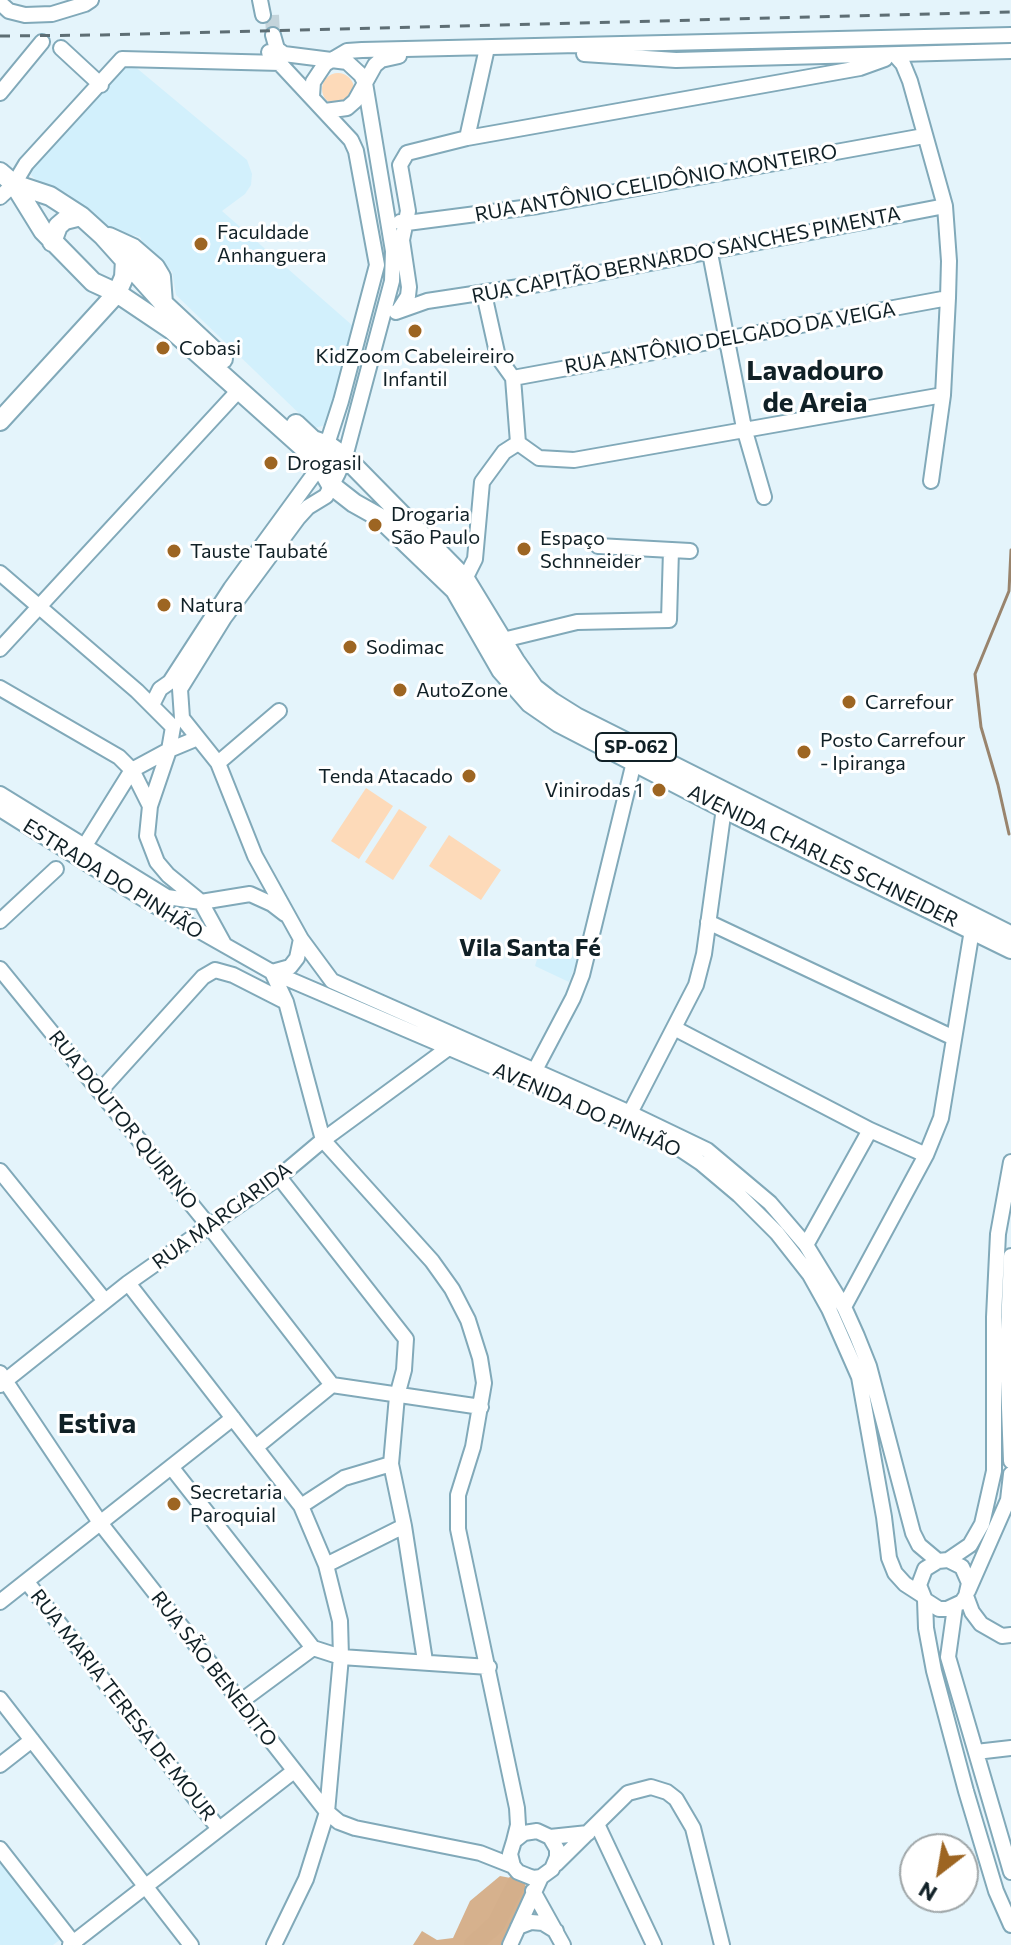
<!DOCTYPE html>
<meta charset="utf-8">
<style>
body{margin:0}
#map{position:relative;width:1011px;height:1945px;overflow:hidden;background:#e4f4fb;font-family:Commissioner,sans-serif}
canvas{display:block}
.north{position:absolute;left:899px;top:1833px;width:80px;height:80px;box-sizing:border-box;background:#fff;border:2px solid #9fa6a8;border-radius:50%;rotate:211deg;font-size:22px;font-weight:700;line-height:32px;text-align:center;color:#102026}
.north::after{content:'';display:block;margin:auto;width:28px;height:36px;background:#9d6522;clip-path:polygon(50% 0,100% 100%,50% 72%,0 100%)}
</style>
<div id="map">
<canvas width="1011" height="1945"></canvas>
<div class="north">N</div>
</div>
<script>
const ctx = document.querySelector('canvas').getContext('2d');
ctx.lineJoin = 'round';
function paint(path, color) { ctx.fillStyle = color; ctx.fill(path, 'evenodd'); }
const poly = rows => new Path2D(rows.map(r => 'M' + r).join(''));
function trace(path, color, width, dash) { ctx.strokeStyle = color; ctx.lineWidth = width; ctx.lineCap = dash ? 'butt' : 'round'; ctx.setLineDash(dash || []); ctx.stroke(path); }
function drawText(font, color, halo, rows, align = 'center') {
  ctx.font = font + ' Commissioner,sans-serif'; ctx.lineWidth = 6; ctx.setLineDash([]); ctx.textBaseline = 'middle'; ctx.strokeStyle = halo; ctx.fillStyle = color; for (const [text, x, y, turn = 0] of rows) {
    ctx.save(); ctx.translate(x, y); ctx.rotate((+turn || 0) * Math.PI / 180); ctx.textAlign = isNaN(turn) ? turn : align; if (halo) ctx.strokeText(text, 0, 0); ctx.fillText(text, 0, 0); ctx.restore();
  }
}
paint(poly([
 [127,60,247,160,252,174,251,185,245,194,222,211,353,326,334,413,329,424,315,428,309,423,176,295,172,271,147,251,140,237,105,228,68,194,36,180,31,175,34,164],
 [542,943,578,958,569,982,535,966],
 [0,1860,61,1939,53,1945,0,1945]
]), '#d2f0fc');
paint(poly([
 '322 89a16 16 0 1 1 32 0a16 16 0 1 1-32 0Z',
 [366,788,393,806,359,859,331,841],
 [399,809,427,827,393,880,365,862],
 [449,835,501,870,481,900,429,866]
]), '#fddab9');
paint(poly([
 [500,1876,516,1879,530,1889,504,1945,413,1945,422,1931,437,1940,453,1938,470,1901]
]), '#d6b18d');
trace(poly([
 [1009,834,998,785,981,727,975,674,1009,591,1011,550]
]), '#99846d', 3);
trace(poly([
 [473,1945,496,1924,517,1882]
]), '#d4af8b', 18);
trace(poly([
 [272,15,273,35]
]), '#c4d4db', 14, [14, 7]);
const minor = poly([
 [260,0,263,15],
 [0,3,9,11,25,15,52,14,85,4,91,0],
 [273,35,277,49,284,54,347,62,361,75,365,83,393,251,392,281,345,457,338,473,326,496,308,507,298,518,224,618,180,689,182,718,218,763,255,856,301,939,332,981,630,1113,707,1150,770,1203,806,1245,844,1307,857,1336,869,1366,913,1533,919,1545,938,1561],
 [61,48,101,85],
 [584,54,676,60,1011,51],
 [895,55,903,64,910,81,945,206,949,261,948,298,943,395,931,481],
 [0,93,42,42],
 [312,96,313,82,325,64,347,51,362,50,1011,35],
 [325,111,347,108,355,101,375,65,381,60,399,56],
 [467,138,487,48],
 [0,197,14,184,26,164,122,59,281,63],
 [400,222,407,223,538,206,924,136],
 [710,253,744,428,764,497],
 [484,294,498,357,513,378,518,443],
 [399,310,408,296,409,287,402,240,408,211,400,165,407,153,467,138,860,68,885,59],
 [396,312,427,301,552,282,945,206],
 [513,378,948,298],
 [518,443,539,458,574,460,943,395],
 [598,546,690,551],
 [0,573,137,691,173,727,169,750,132,770,84,847],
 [465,579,475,559,482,482,504,452,518,443],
 [503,640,577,622,669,620,671,550],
 [0,649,239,390],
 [0,688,119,757,132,770,150,806],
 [152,705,160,689,170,682,231,588,320,466,341,401,377,265,356,151,351,140,269,52],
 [196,736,193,740,169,750,150,806,147,836,157,862,168,875,201,902,224,944],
 [218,763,279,711],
 [0,794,167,897,201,902,250,894,272,904,285,914],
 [0,809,145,900,272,972,671,1143,701,1163,739,1195,777,1233,810,1275,829,1309,859,1377,884,1517,889,1558,895,1573,905,1584,922,1595],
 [0,921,56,869],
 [708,922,954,1038],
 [0,969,209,1226,332,1385],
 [272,972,286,1002,323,1140,432,1261,452,1289,468,1320,480,1358,484,1383,473,1447,458,1495,458,1529,517,1808,518,1825,514,1841],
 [272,972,290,967,297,958,301,939],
 [674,1028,870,1130,926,1155],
 [535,1070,573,998,582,975,634,762],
 [100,1091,203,977,215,970,233,975,286,1002],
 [630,1113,696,985,704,954,724,808],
 [0,1171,105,1301],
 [279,1177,406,1339,404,1370,397,1396,391,1464,404,1526,425,1661],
 [806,1245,870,1130],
 [1011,1256,1007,1354,1011,1461],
 [128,1283,301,1506,326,1565,340,1621,341,1657,327,1812,306,1879,274,1945],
 [844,1307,926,1155,941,1118,972,930],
 [0,1373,101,1524,327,1812,339,1822,355,1828,480,1853,513,1866],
 [0,1385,128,1283,279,1177,323,1140,447,1049],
 [256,1447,332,1385,481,1407],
 [172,1468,313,1648],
 [301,1506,344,1478,391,1464],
 [948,1560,970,1545,982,1524,994,1471,994,1317,998,1234,1011,1162],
 [326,1565,404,1526],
 [27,1582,219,1829],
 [968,1591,1008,1500,1011,1474],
 [966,1596,972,1612,981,1624,1002,1636,1011,1635],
 [925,1600,939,1609,947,1609,962,1602,966,1596,969,1583,962,1567,948,1560,938,1561,925,1569,919,1585,925,1600,926,1628,934,1671,966,1791,996,1891,1011,1925],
 [0,1602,233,1418],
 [955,1607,948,1657,1011,1872],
 [313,1648,341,1657,489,1667],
 [0,1699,191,1945],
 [240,1702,313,1648],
 [976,1752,1011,1748],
 [0,1765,32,1740],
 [597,1824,654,1945],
 [550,1837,557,1849,557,1857,552,1869,541,1877,533,1878,518,1872,513,1866,510,1854,514,1841,524,1833,537,1831,550,1837,588,1833],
 [0,1849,75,1945],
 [556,1864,628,1793,651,1787,667,1792,676,1799,693,1828,722,1945],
 [533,1891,563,1945],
 [518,1927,531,1922,543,1923,556,1931],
 [70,1945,294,1771],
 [510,1945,541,1877]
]);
const major = poly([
 [0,172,14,184,43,231,93,282,117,293,172,330,306,450,320,466,331,485,354,503,379,517,455,590,501,670,530,703,559,723,737,815,1011,949],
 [14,184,50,196,81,216,102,235,163,303,223,359],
 [109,237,133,248,155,267,161,277,163,303],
 [52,242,58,226,65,220,81,216],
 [0,421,117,293,124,277,125,260],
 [296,424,313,440,328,445,345,457,465,579,515,661,534,688,552,702,576,717,1008,934]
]);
trace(minor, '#81a9b9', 18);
trace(major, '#81a9b9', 22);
trace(minor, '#fff', 14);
trace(major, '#fff', 18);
trace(poly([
 [0,36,102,35,1011,12]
]), '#5e6e74', 3, [10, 10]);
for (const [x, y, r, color] of [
 [201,244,8,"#9d6522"],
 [415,331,8,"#9d6522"],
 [163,348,8,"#9d6522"],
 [271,463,8,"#9d6522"],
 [375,525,8,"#9d6522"],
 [524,549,8,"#9d6522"],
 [174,551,8,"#9d6522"],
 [164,605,8,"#9d6522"],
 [350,647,8,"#9d6522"],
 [400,690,8,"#9d6522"],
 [849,702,8,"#9d6522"],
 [804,752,8,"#9d6522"],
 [469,776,8,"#9d6522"],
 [659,790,8,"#9d6522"],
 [174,1504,8,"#9d6522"]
]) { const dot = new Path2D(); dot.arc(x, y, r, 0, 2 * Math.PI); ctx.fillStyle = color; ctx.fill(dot); trace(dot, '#fff', 3); }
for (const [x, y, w] of [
 [636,747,80]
]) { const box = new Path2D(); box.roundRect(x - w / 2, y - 14, w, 28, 6); ctx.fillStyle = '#fff'; ctx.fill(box); trace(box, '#102026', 2); }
drawText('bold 18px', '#102026', null, [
 ["SP-062",636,747]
]);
drawText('20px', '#102026', '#fff', [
 ["RUA ANTÔNIO CELIDÔNIO MONTEIRO",656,183,-10],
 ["RUA CAPITÃO BERNARDO SANCHES PIMENTA",686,255,-11],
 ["RUA ANTÔNIO DELGADO DA VEIGA",730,338,-10],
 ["AVENIDA CHARLES SCHNEIDER",823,856,26],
 ["ESTRADA DO PINHÃO",113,879,32],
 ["AVENIDA DO PINHÃO",587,1110,24],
 ["RUA DOUTOR QUIRINO",123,1120,51],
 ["RUA MARGARIDA",222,1216,-36],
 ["RUA SÃO BENEDITO",214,1669,52],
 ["RUA MARIA TERESA DE MOUR",123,1705,52]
]);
drawText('20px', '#102026', '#fff', [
 ["Faculdade",217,232],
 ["Anhanguera",217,255],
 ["Cobasi",179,348],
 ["KidZoom Cabeleireiro",415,356,"center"],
 ["Infantil",415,379,"center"],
 ["Drogasil",287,463],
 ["Drogaria",391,514],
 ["São Paulo",391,537],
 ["Espaço",540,538],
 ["Schnneider",540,561],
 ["Tauste Taubaté",190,551],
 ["Natura",180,605],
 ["Sodimac",366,647],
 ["AutoZone",416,690],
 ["Carrefour",865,702],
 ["Posto Carrefour",820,740],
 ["- Ipiranga",820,763],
 ["Tenda Atacado",453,776,"right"],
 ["Vinirodas 1",643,790,"right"],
 ["Secretaria",190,1492],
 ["Paroquial",190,1515]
], 'left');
drawText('bold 24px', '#102026', '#fff', [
 ["Vila Santa Fé",530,948]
]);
drawText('bold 28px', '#102026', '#fff', [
 ["Lavadouro",815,371],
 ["de Areia",815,403],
 ["Estiva",97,1424]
]);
</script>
